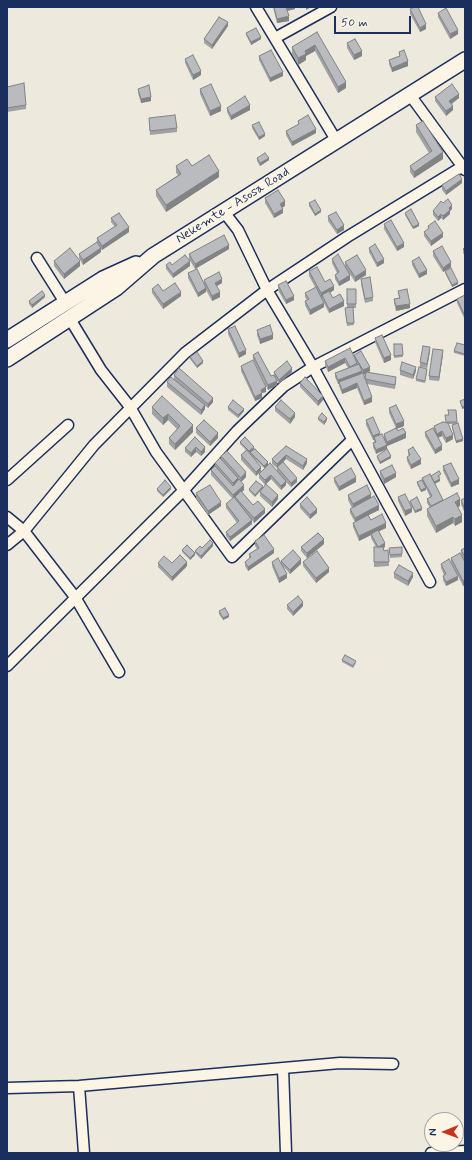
<!DOCTYPE html>
<style>
body{margin:0}
#map{position:relative;width:472px;height:1160px;overflow:hidden;background:#eee9dd;font-family:Mynerve,sans-serif}
canvas{display:block}
.frame{position:absolute;inset:0;border:8px solid #1b2f5e;pointer-events:none}
.north{position:absolute;left:424px;top:1112px;width:40px;height:40px;box-sizing:border-box;background:#fcf5e5;border:1px solid #a2a6af;border-radius:50%;rotate:269deg;font-size:11px;font-weight:700;line-height:16px;text-align:center;color:#1b2f5e}
.north::after{content:'';display:block;margin:auto;width:14px;height:18px;background:#c8321e;clip-path:polygon(50% 0,100% 100%,50% 72%,0 100%)}
.scale{position:absolute;left:334px;top:16px;width:77px;height:18px;box-sizing:border-box;border:2px solid #1b2f5e;border-top:0;padding-left:5px;font-size:12px;line-height:14px;white-space:nowrap;color:#1b2f5e;-webkit-text-stroke:3px #fcf5e5;paint-order:stroke}
</style>
<div id="map">
<canvas width="472" height="1160"></canvas>
<div class="frame"></div>
<div class="north">N</div>
<div class="scale">50 m</div>
</div>
<script>
const ctx = document.querySelector('canvas').getContext('2d');
ctx.lineJoin = 'round';
const poly = rows => new Path2D(rows.map(r => 'M' + r).join(''));
function trace(path, color, width, dash) { ctx.strokeStyle = color; ctx.lineWidth = width; ctx.lineCap = dash ? 'butt' : 'round'; ctx.setLineDash(dash || []); ctx.stroke(path); }
function paint(path, color) { ctx.fillStyle = color; ctx.fill(path, 'evenodd'); }
function drawText(font, color, halo, rows, align = 'center') {
  ctx.font = font + ' Mynerve,sans-serif'; ctx.lineWidth = 3; ctx.setLineDash([]); ctx.textBaseline = 'middle'; ctx.strokeStyle = halo; ctx.fillStyle = color; for (const [text, x, y, turn = 0] of rows) {
    ctx.save(); ctx.translate(x, y); ctx.rotate((+turn || 0) * Math.PI / 180); ctx.textAlign = isNaN(turn) ? turn : align; if (halo) ctx.strokeText(text, 0, 0); ctx.fillText(text, 0, 0); ctx.restore();
  }
}
const minor = poly([
 [256,7,336,140],
 [275,38,331,7],
 [410,95,465,170],
 [224,212,238,230,267,290,313,367,430,582],
 [37,258,66,304],
 [70,319,101,370,130,407,156,452,232,557,352,440],
 [7,480,68,425],
 [7,517,24,531,75,597,119,672],
 [7,545,24,531,94,445,185,353,267,290,347,237,465,165],
 [7,666,183,491,237,431,284,386,313,367,465,289],
 [283,1068,286,1153],
 [79,1086,84,1153],
 [7,1088,79,1086,340,1063,393,1064],
 [431,1153,465,1151]
]);
const highway = poly([
 [7,340,103,279,136,264],
 [7,359,116,288,153,256,465,60]
]);
trace(minor, '#1b2f5e', 13);
trace(highway, '#1b2f5e', 18);
trace(minor, '#fcf5e5', 10);
trace(highway, '#fcf5e5', 15);
paint(poly([
 [273,7,295,7,295,9,287,11,289,21,277,23],
 [410,9,426,29,420,32,410,14],
 [438,13,458,34,450,39,438,17],
 [228,26,212,49,204,43,204,39],
 [317,32,346,88,338,93,315,51,306,56,306,60,298,65,292,54,292,47],
 [246,33,261,39,251,45,246,35],
 [347,43,362,56,354,60,347,48],
 [399,52,408,66,392,72,389,64,389,60,399,56],
 [259,56,283,76,270,82,259,60],
 [185,59,201,75,193,80,185,63],
 [7,87,26,105,26,109,7,112],
 [138,89,151,101,141,103,138,93],
 [200,89,221,111,210,116,200,94],
 [435,97,459,98,452,104,453,110,446,116,435,101],
 [227,108,250,110,231,120,227,112],
 [149,118,177,128,177,132,150,135],
 [298,121,316,133,292,146,286,135,286,131,298,125],
 [252,125,265,136,259,140,252,128],
 [416,125,443,159,414,178,410,172,410,166,429,153,416,132],
 [257,158,269,160,260,166,257,161],
 [176,166,192,166,219,177,166,212,156,196,156,190,178,175,176,173],
 [462,183,446,195,442,190,442,185],
 [265,198,285,206,282,207,283,213,274,218,265,203],
 [309,203,321,212,315,216,309,206],
 [443,203,452,209,450,211,450,214,443,220,441,218,438,221,433,215,433,211],
 [405,213,419,226,413,229,405,215],
 [328,216,344,230,337,234,328,221],
 [111,218,129,232,102,250,101,249,101,252,83,265,79,258,79,254,97,242,97,238,115,227,111,222],
 [384,224,404,247,397,251,384,229],
 [428,226,443,237,431,246,424,236,424,232,428,229],
 [465,247,465,256,463,253,463,249],
 [369,248,384,263,377,267,369,252],
 [229,249,195,269,189,259,189,254],
 [433,251,451,267,443,272,433,256],
 [332,259,345,267,345,262,366,275,355,282,346,268,350,280,339,286,335,279,335,275,337,273,332,263],
 [54,261,80,266,64,279,54,266],
 [412,261,427,274,419,278,412,265],
 [166,265,172,265,190,266,173,278,166,269],
 [309,271,325,282,334,290,330,293,333,298,344,306,329,313,322,299,322,297,321,298,309,276],
 [445,271,458,284,452,287,445,273],
 [188,273,204,283,204,280,222,283,217,286,220,297,212,301,206,290,206,292,198,297,188,278],
 [361,279,373,297,373,301,365,303,361,284],
 [278,285,294,300,286,304,278,290],
 [152,289,163,291,181,296,163,309,152,293],
 [347,289,356,289,356,308,353,308,354,325,347,326,345,310,347,308],
 [398,291,410,308,396,311,394,303,394,299,399,298],
 [305,293,324,307,310,315,305,305,305,301,307,300,305,297],
 [465,295,465,320,457,303,457,299],
 [45,297,32,308,29,304,29,301],
 [228,329,246,354,239,358,228,334],
 [257,330,273,339,260,344,257,335],
 [375,338,391,360,384,363,375,342],
 [394,344,402,344,403,357,394,358],
 [465,345,465,356,454,353,454,351],
 [430,351,427,368,420,367,420,362],
 [443,354,439,381,429,380,429,376],
 [253,355,271,376,274,375,274,372,292,372,279,384,277,381,277,385,268,390,253,359],
 [354,355,370,371,368,372,396,381,395,389,367,384,372,402,364,405,357,388,342,394,339,386,339,384,338,384,335,377,335,373,348,368,345,363,328,372,325,365,325,361,354,356],
 [366,373,365,379,364,375],
 [190,357,203,363,197,368,190,359],
 [241,366,266,392,262,393,262,398,255,401,241,371],
 [400,370,416,371,413,379,400,375],
 [427,371,425,383,416,381,416,379],
 [174,375,213,402,208,408,205,406,205,409,201,415,167,387,167,382,174,379],
 [300,383,323,400,318,406,300,387],
 [152,407,193,425,193,432,175,450,169,444,169,438,177,429,168,420,163,425,152,414],
 [228,407,244,411,238,418,228,410],
 [275,407,295,417,290,424,275,411],
 [389,408,404,426,397,429,398,431,406,438,387,446,387,445,376,454,373,447,373,443,374,442,374,440,373,440,366,425,366,420,384,438,384,434,396,428,389,413],
 [456,410,457,424,463,441,456,443,452,428,452,425,456,424,448,424,453,439,446,443,442,436,438,438,442,450,435,454,425,436,425,432,434,430,434,426,446,423,448,415],
 [318,418,327,420,324,425,318,420],
 [196,428,218,438,210,446,196,433],
 [195,437,205,452,201,456,196,452,191,457,185,452,185,448],
 [240,442,254,449,249,453,250,454,250,452,268,465,264,468,255,459,261,471,256,476,241,460,241,455,246,450,240,444],
 [286,446,307,463,303,470,286,459,283,462,297,482,291,487,286,482,286,485,281,490,271,479,265,485,259,478,259,474,277,471,277,468,272,464,272,459],
 [408,450,421,464,411,469,407,461,407,457,409,456,408,454],
 [221,456,246,477,241,482,244,490,241,492,253,505,265,513,254,523,252,520,252,524,230,541,226,536,226,532,237,523,226,508,226,504,233,499,211,475,211,470,215,467,215,463,221,459],
 [377,456,391,458,380,464,377,458],
 [443,466,459,484,451,487,443,471],
 [380,471,396,477,384,484,380,475],
 [431,476,441,476,439,477,440,481,435,484,443,500,460,506,458,507,462,522,455,526,453,523,436,533,427,516,427,509,430,508,427,503,427,499,430,497,426,488,426,490,421,492,417,484,417,482,422,481,422,478],
 [334,478,356,482,339,491,334,482],
 [256,481,255,497,249,491,249,489],
 [157,489,171,489,163,497,157,491],
 [260,492,278,499,272,507,260,496],
 [196,493,221,506,208,515,196,498],
 [348,495,371,497,379,510,368,515,371,520,386,528,379,531,385,547,383,548,384,551,388,550,389,566,374,567,374,547,376,547,371,538,371,535,359,541,353,527,353,523,355,522,350,513,350,509,352,508,348,500],
 [398,497,412,512,405,516,398,501],
 [465,498,465,514,461,504,461,500],
 [410,501,422,510,415,513,410,503],
 [300,504,317,513,310,519,300,508],
 [255,541,274,553,248,571,245,566,245,562,249,559,249,554,257,549,255,546],
 [324,544,307,558,301,551,301,547],
 [213,546,201,559,195,553,195,551],
 [402,547,402,557,390,558,389,548],
 [465,548,465,562,461,554,461,550],
 [182,550,195,555,190,560,182,552],
 [451,558,465,562,465,585,463,586,451,562],
 [281,561,301,564,290,574,284,567,287,578,279,583,272,566,272,562,281,564],
 [303,562,329,572,316,583,303,566],
 [158,563,172,563,187,566,172,581,158,567],
 [441,564,458,580,446,586,443,580,443,576,444,575,441,568],
 [394,573,413,577,408,586,394,578],
 [287,605,303,606,293,616,287,609],
 [219,611,229,617,223,620,219,614],
 [342,660,356,663,353,668,342,662]
]), '#a0a1a3');
paint(poly([
 [286,7,295,7,295,9,286,11],
 [306,7,311,7,306,10],
 [289,16,289,21,277,23,277,19],
 [228,22,228,26,212,49,212,45],
 [426,24,426,29,420,32,420,28],
 [458,30,458,34,450,39,450,34],
 [261,37,261,39,251,45,251,42],
 [315,45,315,51,306,56,306,60,298,65,298,58,305,51],
 [362,51,362,56,354,60,354,55],
 [408,61,408,66,392,72,392,68],
 [201,71,201,75,193,80,193,75],
 [283,72,283,76,270,82,270,78],
 [346,82,346,88,338,93,338,87],
 [459,94,459,98,449,105,449,101],
 [151,97,151,101,141,103,141,99],
 [250,105,250,110,231,120,231,116],
 [221,106,221,111,210,116,210,111],
 [453,106,453,110,446,116,446,111],
 [316,129,316,133,292,146,292,142],
 [265,134,265,136,259,140,259,137],
 [443,152,443,159,414,178,414,172],
 [269,158,269,160,260,166,260,163],
 [219,171,219,177,166,212,166,205],
 [462,179,462,183,446,195,446,191],
 [285,201,285,206,280,209,280,204],
 [452,205,452,209,450,211,450,214,443,220,443,216,449,208],
 [283,209,283,213,274,218,274,214],
 [321,210,321,212,315,216,315,214],
 [441,214,441,218,438,221,438,217],
 [419,224,419,226,413,229,413,227],
 [344,225,344,230,337,234,337,230],
 [129,227,129,232,102,250,102,246],
 [443,233,443,237,431,246,431,241],
 [404,243,404,247,397,251,397,247],
 [229,245,229,249,195,269,195,264],
 [101,248,101,252,83,265,83,260],
 [384,259,384,263,377,267,377,263],
 [80,261,80,266,64,279,64,274],
 [190,261,190,266,173,278,173,274],
 [451,262,451,267,443,272,443,268],
 [366,270,366,275,355,282,355,277],
 [427,270,427,274,419,278,419,274],
 [350,275,350,280,339,286,339,282],
 [222,279,222,283,215,287,215,283],
 [458,282,458,284,452,287,452,285],
 [334,286,334,290,323,297,322,295,322,297,321,298,321,293],
 [206,288,206,292,198,297,198,293],
 [181,292,181,296,163,309,163,304],
 [220,292,220,297,212,301,212,296],
 [45,295,45,297,32,308,32,305],
 [294,296,294,300,286,304,286,300],
 [344,301,344,306,329,313,329,309],
 [324,303,324,307,310,315,310,310],
 [410,304,410,308,396,311,396,306],
 [273,335,273,339,260,344,260,339],
 [430,347,430,351,427,368,427,364],
 [246,350,246,354,239,358,239,353],
 [443,350,443,354,439,381,439,377],
 [391,355,391,360,384,363,384,358],
 [345,358,345,363,328,372,328,367],
 [203,361,203,363,197,368,197,366],
 [370,367,370,371,363,375,363,370],
 [416,367,416,371,413,379,413,375],
 [292,368,292,372,279,384,279,380],
 [362,371,362,375,339,382,339,384,338,384,338,380],
 [277,381,277,385,268,390,268,385],
 [357,383,357,388,342,394,342,390],
 [266,387,266,392,262,393,262,398,255,401,255,397,261,390],
 [323,396,323,400,318,406,318,401],
 [372,397,372,402,364,405,364,401],
 [213,398,213,402,208,408,208,404],
 [205,405,205,409,201,415,201,410],
 [465,406,465,408,462,409,462,407],
 [244,409,244,411,238,418,238,415],
 [295,413,295,417,290,424,290,419],
 [168,414,168,420,163,425,163,418],
 [327,418,327,420,324,425,324,422],
 [404,421,404,426,396,429,396,424],
 [193,425,193,432,175,450,175,444],
 [442,431,442,436,437,438,437,434],
 [218,433,218,438,210,446,210,442],
 [380,433,380,437,374,437,374,440,373,440,373,436],
 [406,433,406,438,387,446,387,442],
 [453,435,453,439,446,443,446,438],
 [463,439,463,441,456,443,456,441],
 [387,445,387,449,376,454,376,450],
 [442,445,442,450,435,454,435,450],
 [196,447,196,452,191,457,191,453],
 [205,447,205,452,201,456,201,452],
 [254,447,254,449,249,453,249,451],
 [286,455,286,459,278,467,277,467,277,468,277,464],
 [391,456,391,458,380,464,380,462],
 [307,459,307,463,303,470,303,466],
 [421,459,421,464,411,469,411,465],
 [268,462,268,465,264,468,264,466],
 [261,467,261,471,256,476,256,472],
 [246,472,246,477,241,482,241,478],
 [396,473,396,477,384,484,384,479],
 [271,475,271,479,265,485,265,480],
 [356,477,356,482,339,491,339,487],
 [238,478,238,483,233,487,233,483],
 [297,478,297,482,291,487,291,483],
 [440,479,440,481,434,484,434,482],
 [459,479,459,484,451,487,451,483],
 [286,481,286,485,281,490,281,486],
 [244,485,244,490,236,498,235,497,235,498,233,499,233,495],
 [263,486,263,488,255,497,255,495],
 [171,487,171,489,163,497,163,495],
 [426,488,426,490,421,492,421,490],
 [371,494,371,498,353,509,353,504],
 [278,495,278,499,272,507,272,502],
 [460,499,460,506,455,509,455,502],
 [221,502,221,506,208,515,208,511],
 [379,505,379,510,355,522,355,518],
 [412,508,412,512,405,516,405,511],
 [422,508,422,510,415,513,415,511],
 [265,509,265,513,254,523,254,518],
 [317,509,317,513,310,519,310,515],
 [462,515,462,522,455,526,455,519],
 [453,517,453,523,436,533,436,526],
 [252,520,252,524,230,541,230,537],
 [386,523,386,528,371,535,371,534,371,535,359,541,359,536],
 [324,539,324,544,307,558,307,553],
 [213,543,213,546,201,559,201,556],
 [385,543,385,547,378,551,378,547],
 [274,549,274,553,248,571,248,567],
 [195,553,195,555,190,560,190,558],
 [301,559,301,564,290,574,290,570],
 [187,562,187,566,172,581,172,577],
 [329,568,329,572,316,583,316,578],
 [413,573,413,577,408,586,408,581],
 [287,574,287,578,279,583,279,578],
 [458,576,458,580,446,586,446,582],
 [465,580,465,585,463,586,463,581],
 [303,602,303,606,293,616,293,612],
 [229,615,229,617,223,620,223,618]
]), '#828385');
const building = poly([
 [274,7,286,7,289,16,277,19,274,7],
 [415,7,418,7,426,24,420,28,410,9,415,7],
 [446,8,458,30,450,34,438,13,446,8],
 [219,17,228,22,212,45,204,39,219,17],
 [256,28,261,37,251,42,246,33,256,28],
 [317,32,346,82,338,87,315,45,305,51,306,54,298,58,292,47,317,32],
 [355,39,362,51,354,55,347,43,355,39],
 [271,50,283,72,270,78,259,56,271,50],
 [404,50,408,61,392,68,389,60,400,56,399,52,404,50],
 [193,55,201,71,193,75,185,59,193,55],
 [24,83,26,105,7,108,7,87,24,83],
 [211,84,221,106,210,111,200,89,211,84],
 [452,84,459,94,449,101,453,106,446,111,435,97,452,84],
 [149,85,151,97,141,99,138,89,149,85],
 [245,96,250,105,231,116,227,108,245,96],
 [175,115,177,128,150,131,149,118,175,115],
 [308,115,316,129,292,142,286,131,299,124,298,121,308,115],
 [423,121,443,152,414,172,410,166,432,151,416,125,423,121],
 [259,122,265,134,259,137,252,125,259,122],
 [265,153,269,158,260,163,257,158,265,153],
 [209,155,219,171,166,205,156,190,181,174,176,166,187,159,192,166,209,155],
 [459,174,462,179,446,191,442,185,459,174],
 [278,190,285,201,280,204,283,209,274,214,265,198,278,190],
 [448,199,452,205,449,208,450,210,443,216,441,214,438,217,433,211,441,201,443,203,448,199],
 [315,200,321,210,315,214,309,203,315,200],
 [411,209,419,224,413,227,405,213,411,209],
 [336,212,344,225,337,230,328,216,336,212],
 [119,213,129,227,102,246,97,238,117,225,111,218,119,213],
 [391,220,404,243,397,247,384,224,391,220],
 [435,221,443,233,431,241,424,232,429,228,428,226,435,221],
 [224,235,229,245,195,264,189,254,224,235],
 [97,242,101,248,83,260,79,254,97,242],
 [375,244,384,259,377,263,369,248,375,244],
 [442,246,451,262,443,268,433,251,442,246],
 [465,247,465,251,463,249,465,247],
 [70,248,80,261,64,274,54,261,70,248],
 [338,254,350,275,339,282,335,275,339,272,332,259,338,254],
 [185,255,190,261,173,274,166,265,170,262,172,265,185,255],
 [357,255,366,270,355,277,345,262,357,255],
 [419,257,427,270,419,274,412,261,419,257],
 [317,267,325,282,330,279,334,286,321,293,309,271,317,267],
 [451,268,458,282,452,285,445,271,451,268],
 [197,269,206,288,198,293,188,273,197,269],
 [219,272,222,279,215,283,220,292,212,296,204,280,219,272],
 [370,277,373,297,365,299,361,279,370,277],
 [286,281,294,296,286,300,278,285,286,281],
 [175,283,181,292,163,304,152,289,158,284,163,291,175,283],
 [316,287,324,303,310,310,305,301,309,299,305,293,316,287],
 [347,289,356,289,356,304,347,304,347,289],
 [407,289,410,304,396,306,394,299,400,298,398,291,407,289],
 [42,291,45,295,32,305,29,301,42,291],
 [329,291,333,298,340,294,344,301,329,309,322,295,329,291],
 [465,295,465,316,457,299,465,295],
 [353,307,354,323,347,323,345,308,353,307],
 [270,325,273,335,260,339,257,330,270,325],
 [235,326,246,350,239,353,228,329,235,326],
 [382,335,391,355,384,358,375,338,382,335],
 [457,343,465,345,465,354,454,351,457,343],
 [394,344,402,344,403,355,394,356,394,344],
 [423,346,430,347,427,364,420,362,423,346],
 [350,348,357,363,350,367,345,358,328,367,325,361,350,348],
 [433,349,443,350,439,377,429,376,433,349],
 [361,351,370,367,363,370,354,355,361,351],
 [197,352,203,361,197,366,190,357,197,352],
 [258,352,271,376,274,375,277,381,268,385,253,355,258,352],
 [253,360,266,387,261,390,262,393,255,397,241,366,253,360],
 [287,361,292,368,279,380,274,372,287,361],
 [402,362,416,367,413,375,400,370,402,362],
 [359,364,362,371,338,380,335,373,359,364],
 [419,367,427,369,425,381,416,379,419,367],
 [179,368,213,398,208,404,174,375,179,368],
 [366,372,396,377,395,385,365,379,366,372],
 [363,373,372,397,364,401,357,383,342,390,339,382,363,373],
 [171,377,205,405,201,410,167,382,171,377],
 [305,377,323,396,318,401,300,383,305,377],
 [162,396,193,425,175,444,169,438,180,426,168,414,163,418,152,407,162,396],
 [465,399,465,406,462,407,460,401,465,399],
 [233,400,244,409,238,415,228,407,233,400],
 [281,400,295,413,290,419,275,407,281,400],
 [396,405,404,421,396,424,389,408,396,405],
 [448,410,456,410,457,422,446,422,445,415,449,415,448,410],
 [322,413,327,418,324,422,318,418,322,413],
 [373,417,380,433,373,436,366,420,373,417],
 [204,420,218,433,210,442,196,428,204,420],
 [443,422,448,423,453,435,446,438,442,431,437,434,434,426,443,422],
 [458,423,463,439,456,441,452,425,458,423],
 [396,428,398,431,403,428,406,433,387,442,384,434,396,428],
 [433,428,442,445,435,450,425,432,433,428],
 [382,434,387,445,376,450,373,443,376,442,374,437,382,434],
 [195,437,205,447,201,452,196,447,191,453,185,448,195,437],
 [245,437,254,447,249,451,240,442,245,437],
 [286,446,307,459,303,466,286,455,277,464,272,459,286,446],
 [413,447,421,459,411,465,407,457,410,455,408,450,413,447],
 [255,449,268,462,264,466,250,452,255,449],
 [387,449,391,456,380,462,377,456,387,449],
 [247,450,261,467,256,472,241,455,247,450],
 [227,451,246,472,241,478,221,456,227,451],
 [220,458,238,478,233,483,215,463,220,458],
 [283,462,297,478,291,483,277,467,283,462],
 [270,463,286,481,281,486,271,475,265,480,259,474,270,463],
 [451,463,459,479,451,483,443,466,451,463],
 [392,465,396,473,384,479,380,471,392,465],
 [215,466,233,486,239,479,244,485,233,495,211,470,215,466],
 [351,468,356,477,339,487,334,478,351,468],
 [439,471,441,474,438,476,440,479,434,482,431,476,439,471],
 [430,474,443,500,431,506,427,499,432,496,422,478,430,474],
 [165,480,171,487,163,495,157,489,165,480],
 [422,480,426,488,421,490,417,482,422,480],
 [256,481,263,486,255,495,249,489,256,481],
 [266,484,278,495,272,502,260,492,266,484],
 [210,485,221,502,208,511,196,493,210,485],
 [367,485,371,494,353,504,348,495,367,485],
 [241,491,253,505,258,501,265,509,254,518,235,497,241,491],
 [457,493,460,499,455,502,462,515,455,519,453,517,436,526,427,509,457,493],
 [405,494,412,508,405,511,398,497,405,494],
 [374,496,379,505,355,518,350,509,374,496],
 [234,497,252,520,230,537,226,532,239,521,226,504,234,497],
 [307,497,317,509,310,515,300,504,307,497],
 [417,497,422,508,415,511,410,501,417,497],
 [465,498,465,509,461,500,465,498],
 [382,514,386,523,359,536,353,523,368,515,371,520,382,514],
 [378,530,385,543,378,547,371,534,378,530],
 [318,533,324,539,307,553,301,547,318,533],
 [264,535,274,549,248,567,245,562,251,557,249,554,259,548,255,541,264,535],
 [210,540,213,543,201,556,195,551,200,546,202,548,210,540],
 [187,545,195,553,190,558,182,550,187,545],
 [374,547,383,547,384,551,388,550,389,562,374,562,374,547],
 [402,547,402,554,390,555,389,548,402,547],
 [465,548,465,557,461,550,465,548],
 [293,550,301,559,290,570,281,561,293,550],
 [317,551,329,568,316,578,303,562,317,551],
 [460,553,465,562,465,580,463,581,451,558,460,553],
 [180,555,187,562,172,577,158,563,164,556,172,563,180,555],
 [278,558,287,574,279,578,272,562,278,558],
 [449,559,458,576,446,582,443,576,446,574,441,564,449,559],
 [399,565,413,573,408,581,394,573,399,565],
 [298,596,303,602,293,612,287,605,298,596],
 [225,608,229,615,223,618,219,611,225,608],
 [345,655,356,661,353,666,342,660,345,655]
]);
paint(building, '#babbbe');
trace(building, '#828385', 1);
drawText('13px', '#1b2f5e', '#fcf5e5', [
 ["Nekemte - Asosa Road",233,206,-32]
]);
</script>
